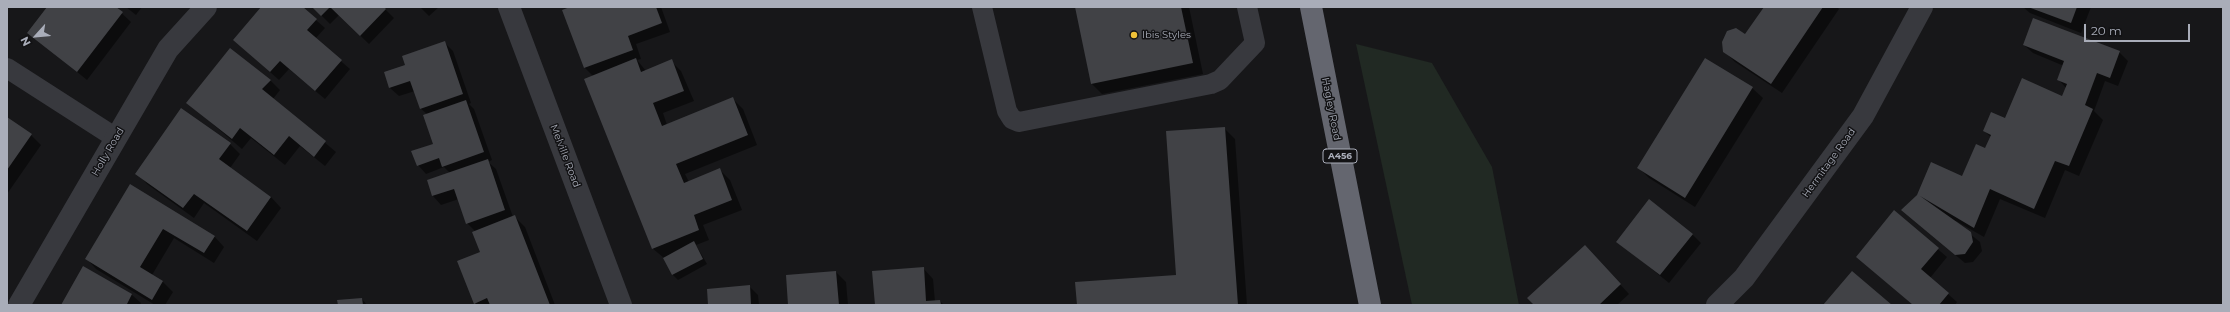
<!DOCTYPE html>
<style>
body{margin:0}
#map{position:relative;width:2230px;height:312px;overflow:hidden;background:#171719;font-family:Montserrat,sans-serif}
canvas{display:block}
.frame{position:absolute;inset:0;border:8px solid #a9adb9;pointer-events:none}
.north{position:absolute;left:16px;top:16px;width:40px;height:40px;-webkit-text-stroke:3px #121214;paint-order:stroke;rotate:243deg;font-size:11px;font-weight:700;line-height:16px;text-align:center;color:#a9adb9}
.north::after{content:'';display:block;margin:auto;width:14px;height:18px;background:#a9adb9;clip-path:polygon(50% 0,100% 100%,50% 72%,0 100%)}
.scale{position:absolute;left:2084px;top:24px;width:106px;height:18px;box-sizing:border-box;border:2px solid #a9adb9;border-top:0;padding-left:5px;font-size:12px;line-height:14px;white-space:nowrap;color:#a9adb9;-webkit-text-stroke:3px #121214;paint-order:stroke}
</style>
<div id="map">
<canvas width="2230" height="312"></canvas>
<div class="frame"></div>
<div class="north">N</div>
<div class="scale">20 m</div>
</div>
<script>
const ctx = document.querySelector('canvas').getContext('2d');
ctx.lineJoin = 'round';
function paint(path, color) { ctx.fillStyle = color; ctx.fill(path, 'evenodd'); }
const poly = rows => new Path2D(rows.map(r => 'M' + r).join(''));
function trace(path, color, width, dash) { ctx.strokeStyle = color; ctx.lineWidth = width; ctx.lineCap = dash ? 'butt' : 'round'; ctx.setLineDash(dash || []); ctx.stroke(path); }
function drawText(font, color, halo, rows, align = 'center') {
  ctx.font = font + ' Montserrat,sans-serif'; ctx.lineWidth = 3; ctx.setLineDash([]); ctx.textBaseline = 'middle'; ctx.strokeStyle = halo; ctx.fillStyle = color; for (const [text, x, y, turn = 0] of rows) {
    ctx.save(); ctx.translate(x, y); ctx.rotate((+turn || 0) * Math.PI / 180); ctx.textAlign = isNaN(turn) ? turn : align; if (halo) ctx.strokeText(text, 0, 0); ctx.fillText(text, 0, 0); ctx.restore();
  }
}
paint(poly([
 [1356,44,1432,63,1492,167,1519,305,1412,305]
]), '#212923');
paint(poly([
 [49,7,115,7,131,22,87,80,29,33],
 [126,7,142,7,136,15],
 [262,7,301,7,325,28,315,39,350,69,325,99,289,69,279,80,234,40],
 [313,7,383,7,394,18,369,44,339,15,330,24],
 [420,7,439,7,429,16],
 [569,7,661,7,670,32,636,44,641,59,637,60,646,71,671,61,681,71,694,101,663,113,667,125,733,99,743,109,757,145,685,174,689,182,720,170,730,180,742,210,703,225,709,240,696,245,707,264,678,280,672,274,664,258,652,248,593,76,585,68,564,11,570,8],
 [1076,7,1189,7,1203,74,1102,94,1092,84],
 [1765,7,1837,7,1839,9,1782,93,1735,62,1724,51,1745,36],
 [2023,7,2091,7,2081,33,2030,13],
 [444,42,453,51,471,103,469,104,474,109,492,160,488,162,496,169,513,217,515,217,525,227,555,305,477,305,475,303,481,252,476,232,467,223,459,199,441,205,433,196,428,180,450,173,444,167,426,174,418,165,434,144,427,114,420,108,415,91,399,96,390,88,407,66],
 [2024,45,2119,52,2128,61,2118,86,2105,81,2094,111,2103,120,2079,176,2065,170,2045,218,2000,199,1984,237,1956,221,1955,222,1980,242,1982,251,1973,262,1965,263,1902,210,1918,194,1962,177,1985,149,1991,137,1984,131,2005,120,2063,97,2066,88,2059,80,2064,66,2033,53],
 [1705,59,1752,88,1763,98,1695,207,1649,178,1639,168],
 [270,80,280,90,273,99,336,152,325,166,300,146,285,165,251,138,242,149,188,103],
 [182,110,230,144,240,154,230,168,271,197,281,208,257,241,204,203,194,218,147,184,137,173],
 [7,118,31,135,41,145,7,194],
 [1224,128,1235,139,1247,305,1078,305,1177,276],
 [130,186,214,236,224,247,214,263,174,238,152,275,163,282,173,292,165,305,155,305,96,269,86,258],
 [1894,212,1947,257,1930,278,1957,302,1955,305,1913,305,1857,257],
 [1692,234,1701,243,1669,283,1617,241],
 [1593,255,1629,294,1617,305,1535,305],
 [83,268,132,295,141,303,140,305,62,305],
 [923,268,933,279,935,302,940,301,944,305,876,305],
 [836,272,846,282,848,305,789,305],
 [749,286,758,295,759,305,709,305],
 [362,299,367,305,339,305]
]), '#0007');
paint(poly([
 [47,7,116,7,123,12,77,72,27,33],
 [261,7,303,7,317,19,307,30,342,60,315,91,280,61,270,72,233,40],
 [312,7,330,7,321,16],
 [330,7,384,7,386,9,360,36],
 [570,7,656,7,662,23,628,36,633,50,584,68,562,10],
 [1075,7,1181,7,1193,63,1091,84],
 [1764,7,1823,7,1771,84,1723,52,1722,42,1727,31,1736,28,1745,34],
 [2028,7,2077,7,2071,23],
 [2033,18,2120,51,2110,78,2097,73,2085,105,2093,109,2069,166,2055,161,2034,209,1990,189,1974,228,1920,196,1971,232,1973,242,1965,254,1955,255,1901,210,1917,195,1931,162,1962,176,1976,144,1985,148,1991,135,1983,131,1991,112,2005,118,2022,78,2062,96,2067,84,2057,80,2064,61,2023,45],
 [445,41,463,94,420,109,410,81,389,88,384,72,405,65,402,56],
 [230,48,271,80,262,89,326,141,314,157,289,136,274,155,240,128,232,139,186,103],
 [636,58,641,72,672,59,684,91,653,103,662,126,733,97,748,135,676,164,684,183,720,168,732,200,694,215,699,230,652,249,584,79],
 [1705,58,1753,87,1685,198,1637,168],
 [466,100,484,152,442,167,439,158,417,166,411,151,433,144,423,115],
 [181,108,231,143,219,159,271,197,247,231,194,194,183,208,135,174],
 [7,117,32,134,7,170],
 [1225,127,1238,305,1077,305,1075,282,1176,275,1166,131],
 [488,159,505,210,466,224,454,189,432,196,427,180],
 [130,184,215,236,204,253,163,229,140,267,163,281,152,300,85,259],
 [1649,199,1693,234,1660,275,1616,242],
 [1894,210,1939,248,1921,269,1949,293,1939,305,1913,305,1856,257],
 [515,215,550,305,490,305,487,298,474,304,457,261,480,252,472,232],
 [694,241,703,259,672,275,663,258],
 [1585,245,1621,284,1599,305,1534,305,1527,298],
 [83,266,132,294,127,304,129,305,61,305],
 [924,267,926,301,940,300,941,305,875,305,872,271],
 [836,271,839,305,788,305,786,275],
 [1852,271,1892,305,1823,305],
 [750,285,751,305,708,305,707,289],
 [362,298,363,305,338,305,337,300]
]), '#414246');
trace(poly([
 [982,7,1007,111,1012,119,1019,122,1211,84,1220,80,1255,43,1247,7],
 [7,68,116,138]
]), '#38393e', 20);
trace(poly([
 [509,7,621,305],
 [19,305,168,49,206,7],
 [1717,305,1744,278,1863,116,1922,7]
]), '#38393e', 22);
trace(poly([
 [1311,7,1370,305]
]), '#64666f', 22);
for (const [x, y, r, color] of [
 [1134,35,4,"#f0c238"]
]) { const dot = new Path2D(); dot.arc(x, y, r, 0, 2 * Math.PI); ctx.fillStyle = color; ctx.fill(dot); trace(dot, '#121214', 1.5); }
for (const [x, y, w] of [
 [1340,156,34]
]) { const box = new Path2D(); box.roundRect(x - w / 2, y - 7, w, 14, 3); ctx.fillStyle = '#121214'; ctx.fill(box); trace(box, '#a9adb9', 1); }
drawText('bold 9px', '#a9adb9', null, [
 ["A456",1340,156]
]);
drawText('10px', '#a9adb9', '#121214', [
 ["Ibis Styles",1142,35]
], 'left');
drawText('10px', '#a9adb9', '#121214', [
 ["Hagley Road",1331,109,79],
 ["Holly Road",108,152,-60],
 ["Melville Road",565,156,69],
 ["Hermitage Road",1829,163,-54]
]);
</script>
